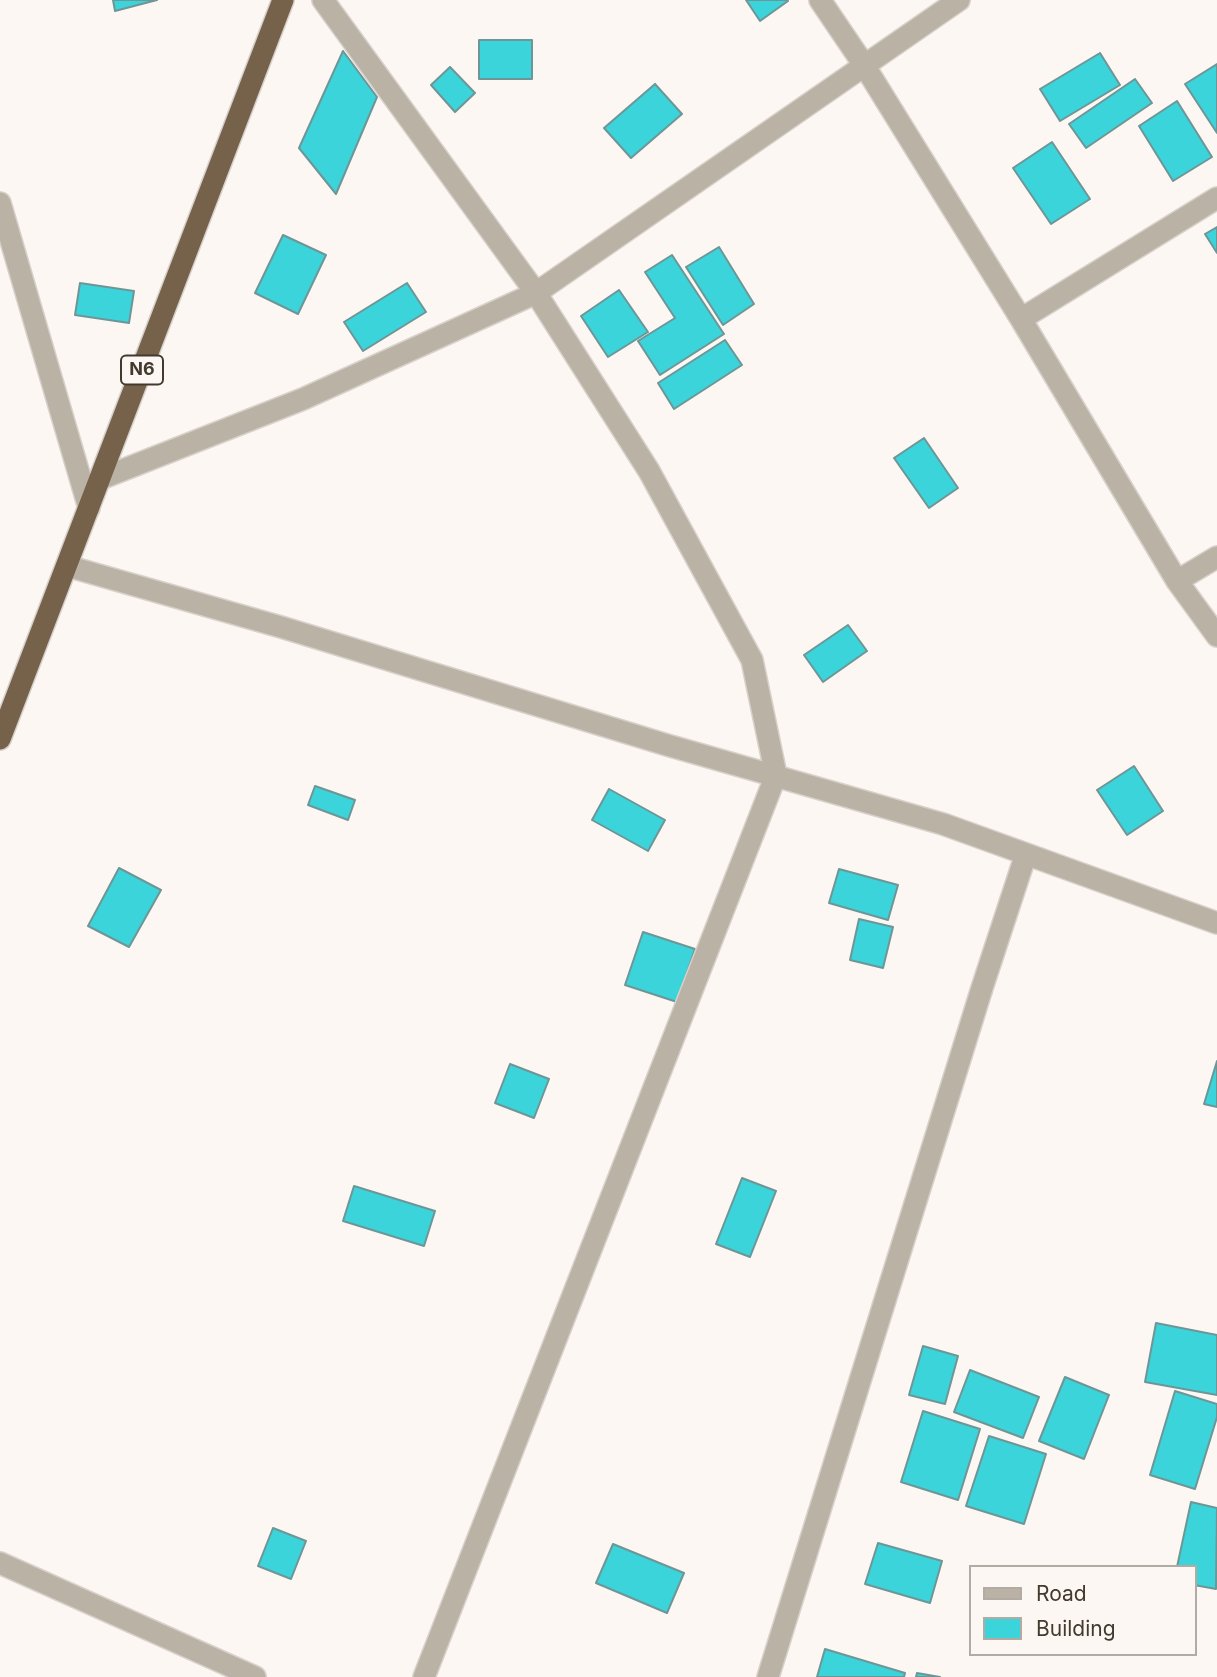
<!DOCTYPE html>
<style>
body{margin:0}
#map{position:relative;width:1217px;height:1677px;overflow:hidden;background:#fcf7f2;font-family:Inter,sans-serif}
canvas{display:block}
.legend{position:absolute;left:969px;top:1565px;width:228px;height:91px;box-sizing:border-box;background:#fcf7f2;border:2px solid #b2aba4;margin:0;padding:9px 12px;list-style:none;font-size:21px;color:#433a2f}
.legend li{display:flex;align-items:center;gap:14px;height:35px}
.legend b{width:35px;border:2px solid #b2aba4}
</style>
<div id="map">
<canvas width="1217" height="1677"></canvas>
<ul class="legend">
<li><b style="height:9px;background:#bbb2a6"></b>Road</li>
<li><b style="height:19px;background:#3ad4da"></b>Building</li>
</ul>
</div>
<script>
const ctx = document.querySelector('canvas').getContext('2d');
ctx.lineJoin = 'round';
function paint(path, color) { ctx.fillStyle = color; ctx.fill(path, 'evenodd'); }
const poly = rows => new Path2D(rows.map(r => 'M' + r).join(''));
function trace(path, color, width, dash) { ctx.strokeStyle = color; ctx.lineWidth = width; ctx.lineCap = dash ? 'butt' : 'round'; ctx.setLineDash(dash || []); ctx.stroke(path); }
function drawText(font, color, halo, rows, align = 'center') {
  ctx.font = font + ' Inter,sans-serif'; ctx.lineWidth = 5; ctx.setLineDash([]); ctx.textBaseline = 'middle'; ctx.strokeStyle = halo; ctx.fillStyle = color; for (const [text, x, y, turn = 0] of rows) {
    ctx.save(); ctx.translate(x, y); ctx.rotate((+turn || 0) * Math.PI / 180); ctx.textAlign = isNaN(turn) ? turn : align; if (halo) ctx.strokeText(text, 0, 0); ctx.fillText(text, 0, 0); ctx.restore();
  }
}
const building = poly([
 [113,0,157,0,115,11,113,0],
 [746,0,787,0,788,1,760,21,746,0],
 [479,40,532,40,532,79,479,79,479,40],
 [343,51,377,97,336,194,299,148,343,51],
 [1100,53,1120,85,1060,121,1040,89,1100,53],
 [1217,64,1217,133,1185,84,1217,64],
 [450,67,475,93,455,112,431,85,450,67],
 [1135,79,1152,103,1086,148,1069,124,1135,79],
 [655,84,682,114,631,158,604,128,655,84],
 [1177,101,1212,157,1173,181,1139,126,1177,101],
 [1052,142,1090,199,1051,224,1013,168,1052,142],
 [1217,227,1217,253,1205,234,1217,227],
 [283,235,326,255,298,314,255,293,283,235],
 [719,247,754,304,723,325,686,267,719,247],
 [672,255,724,334,660,375,638,341,675,318,645,272,672,255],
 [80,283,134,291,129,323,75,315,80,283],
 [407,283,426,312,363,351,344,322,407,283],
 [619,290,648,332,608,357,581,316,619,290],
 [725,340,742,365,674,409,658,383,725,340],
 [924,438,958,488,929,508,894,458,924,438],
 [848,625,867,651,823,682,804,655,848,625],
 [1134,766,1163,811,1127,835,1097,790,1134,766],
 [315,786,355,800,348,820,308,805,315,786],
 [609,789,665,820,648,851,592,820,609,789],
 [119,868,161,890,129,947,88,926,119,868],
 [839,869,898,885,888,920,829,903,839,869],
 [859,919,893,927,883,968,850,960,859,919],
 [643,932,695,949,677,1002,625,985,643,932],
 [1217,1061,1217,1107,1204,1104,1217,1061],
 [510,1064,549,1079,534,1118,495,1103,510,1064],
 [742,1178,776,1191,750,1257,716,1244,742,1178],
 [354,1186,435,1211,424,1246,343,1221,354,1186],
 [1156,1323,1217,1335,1217,1395,1145,1382,1156,1323],
 [923,1346,958,1356,945,1404,909,1395,923,1346],
 [970,1370,1039,1397,1023,1438,954,1412,970,1370],
 [1065,1377,1109,1395,1084,1459,1039,1441,1065,1377],
 [1175,1391,1217,1404,1217,1417,1195,1489,1150,1475,1175,1391],
 [923,1411,980,1429,958,1500,901,1482,923,1411],
 [989,1436,1046,1454,1024,1524,966,1506,989,1436],
 [1191,1502,1217,1508,1216,1589,1194,1585,1194,1567,1177,1567,1191,1502],
 [273,1528,306,1541,291,1579,258,1566,273,1528],
 [878,1543,942,1561,930,1603,865,1584,878,1543],
 [613,1544,684,1573,667,1613,596,1583,613,1544],
 [825,1649,905,1673,904,1677,817,1677,825,1649],
 [917,1673,940,1677,916,1677,917,1673]
]);
paint(building, '#3ad4da');
trace(building, '#6e9697', 2);
const minor = poly([
 [323,0,536,293,649,471,752,660,776,775,424,1677],
 [820,0,864,65,1021,319,1217,198],
 [0,203,89,508],
 [1021,319,1177,581,1217,636],
 [100,479,303,399,536,293,959,0],
 [67,566,281,627,667,745,943,824,1217,923],
 [1177,581,1217,557],
 [0,1563,255,1677],
 [768,1677,982,988,1026,854]
]);
const highway = poly([
 [0,739,283,0]
]);
trace(minor, '#d7d1cb', 24);
trace(highway, '#d7d1cb', 24);
trace(minor, '#bbb2a6', 21);
trace(highway, '#76624b', 21);
for (const [x, y, w] of [
 [142,370,42]
]) { const box = new Path2D(); box.roundRect(x - w / 2, y - 14.5, w, 29, 5); ctx.fillStyle = '#fcf7f2'; ctx.fill(box); trace(box, '#433a2f', 2); }
drawText('bold 18px', '#433a2f', null, [
 ["N6",142,370]
]);
</script>
